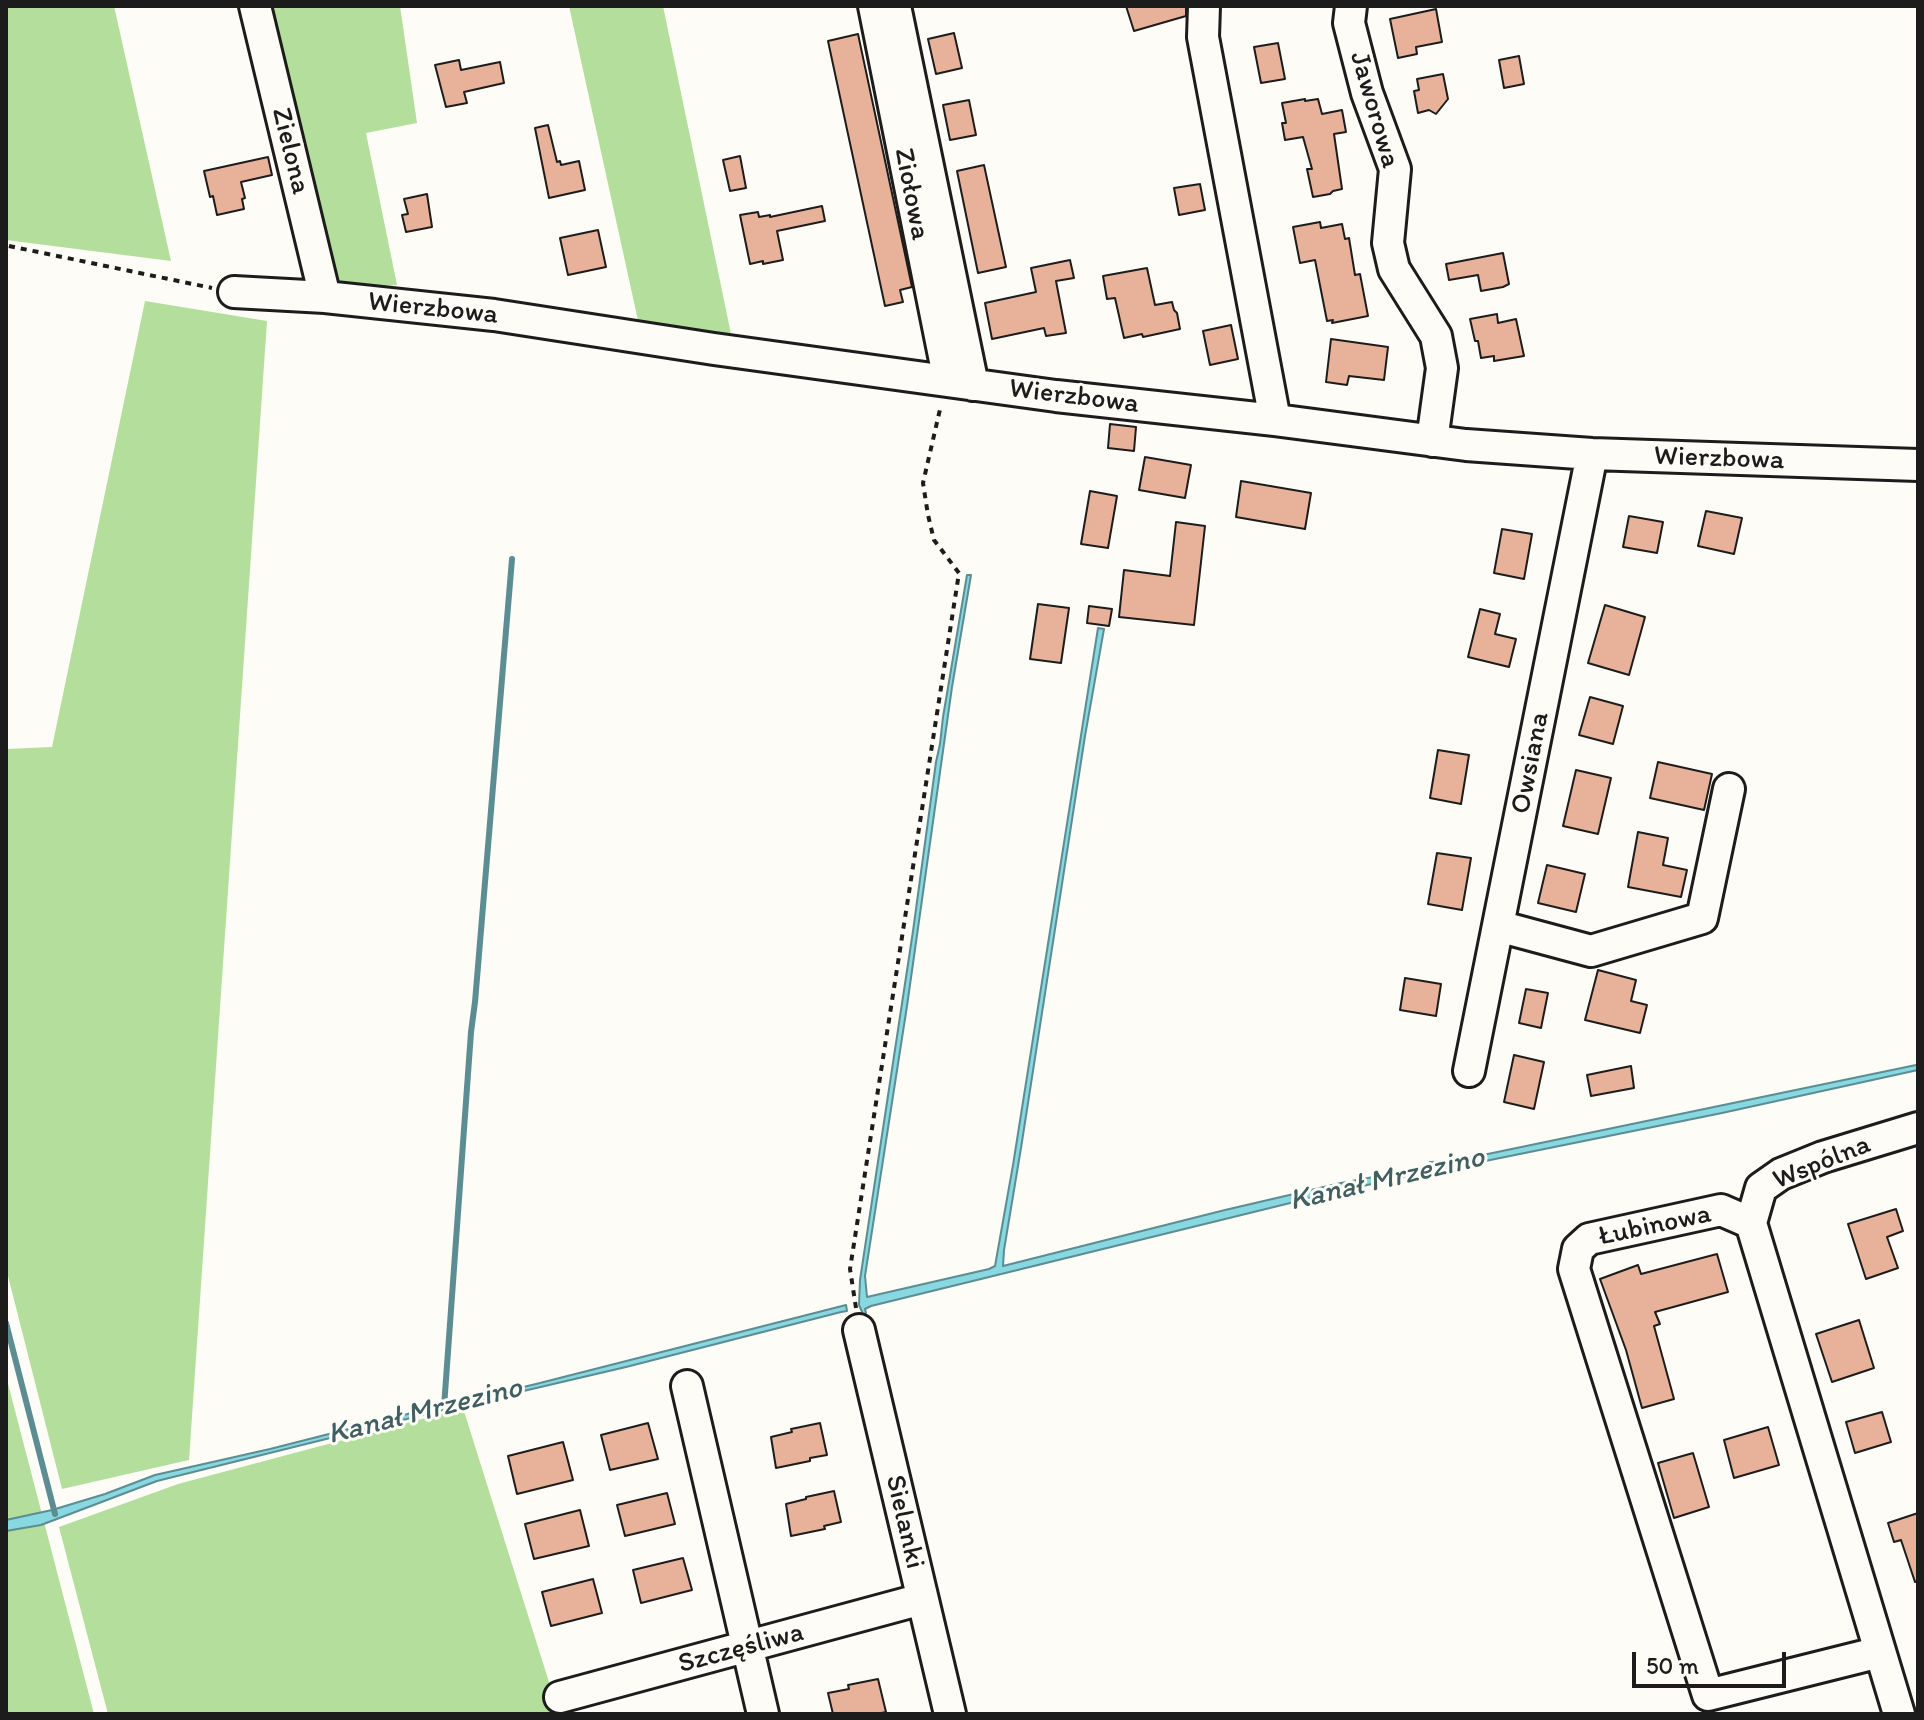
<!DOCTYPE html>
<meta charset="utf-8">
<style>
body{margin:0}
#map{position:relative;width:1924px;height:1720px;overflow:hidden;background:#fdfcf7;font-family:Itim,sans-serif}
canvas{display:block}
.frame{position:absolute;inset:0;border:8px solid #1c1c1c;pointer-events:none}
.scale{position:absolute;left:1632px;top:1652px;width:154px;height:36px;box-sizing:border-box;border:4px solid #1c1c1c;border-top:0;padding-left:10px;font-size:24px;line-height:28px;white-space:nowrap;color:#1c1c1c;-webkit-text-stroke:6px #fdfcf7;paint-order:stroke}
</style>
<div id="map">
<canvas width="1924" height="1720"></canvas>
<div class="frame"></div>
<div class="scale">50 m</div>
</div>
<script>
const ctx = document.querySelector('canvas').getContext('2d');
ctx.lineJoin = 'round';
function paint(path, color) { ctx.fillStyle = color; ctx.fill(path, 'evenodd'); }
const poly = rows => new Path2D(rows.map(r => 'M' + r).join(''));
function trace(path, color, width, dash) { ctx.strokeStyle = color; ctx.lineWidth = width; ctx.lineCap = dash ? 'butt' : 'round'; ctx.setLineDash(dash || []); ctx.stroke(path); }
function drawText(font, color, halo, rows, align = 'center') {
  ctx.font = font + ' Itim,sans-serif'; ctx.lineWidth = 6; ctx.setLineDash([]); ctx.textBaseline = 'middle'; ctx.strokeStyle = halo; ctx.fillStyle = color; for (const [text, x, y, turn = 0] of rows) {
    ctx.save(); ctx.translate(x, y); ctx.rotate((+turn || 0) * Math.PI / 180); ctx.textAlign = isNaN(turn) ? turn : align; if (halo) ctx.strokeText(text, 0, 0); ctx.fillText(text, 0, 0); ctx.restore();
  }
}
paint(poly([
 [6,6,114,6,171,261,6,240],
 [259,6,400,6,417,123,366,133,397,285,329,290],
 [569,6,663,6,731,334,639,325],
 [145,301,267,321,189,1460,62,1489,6,1268,6,749,52,747],
 [6,1376,94,1714,6,1714],
 [463,1408,559,1714,108,1714,59,1527,178,1484]
]), '#b4de9b');
const water = poly([
 [967,575,971,575,952,687,907,1006,865,1276,867,1297,989,1269,995,1266,1013,1165,1098,628,1104,629,1085,736,1021,1148,1004,1250,1003,1266,1225,1210,1341,1183,1422,1168,1430,1162,1454,1161,1916,1065,1918,1064,1918,1070,1722,1113,1436,1171,1432,1174,1426,1172,1331,1193,871,1306,865,1309,866,1313,863,1314,859,1305,860,1280,913,931,936,762,940,744,943,717,967,575],
 [846,1305,847,1311,841,1312,626,1367,451,1408,157,1481,41,1525,6,1531,6,1520,52,1510,105,1494,155,1475,270,1449,435,1407,449,1402,451,1404,536,1384,846,1305]
]);
paint(water, '#87d8e0');
trace(water, '#5c8d92', 2);
trace(poly([
 [6,1323,55,1514],
 [444,1407,471,1032,475,1002,512,559]
]), '#5c8d92', 6);
const building = poly([
 [1126,6,1186,6,1186,16,1134,31,1126,6],
 [1436,9,1442,42,1416,47,1417,54,1398,58,1390,19,1436,9],
 [954,33,962,68,936,74,928,39,954,33],
 [858,34,912,287,900,290,903,302,885,306,828,41,858,34],
 [1278,43,1285,79,1261,83,1254,47,1278,43],
 [1519,56,1524,84,1504,88,1499,60,1519,56],
 [459,60,461,70,500,62,504,83,464,92,467,103,446,107,435,65,459,60],
 [1443,74,1448,99,1436,114,1429,110,1418,113,1414,91,1419,90,1417,79,1443,74],
 [1305,99,1305,101,1318,99,1322,114,1342,110,1346,132,1334,134,1342,189,1333,191,1330,194,1313,197,1307,169,1312,169,1303,137,1285,140,1282,123,1286,123,1282,103,1305,99],
 [969,100,976,135,950,140,943,105,969,100],
 [548,125,557,162,560,161,561,165,579,161,585,190,549,198,535,128,548,125],
 [740,156,746,188,730,191,723,160,740,156],
 [268,157,272,175,241,182,245,198,242,199,244,209,217,215,213,196,210,197,204,171,268,157],
 [984,165,1006,267,978,273,957,171,984,165],
 [1200,184,1205,210,1179,215,1174,188,1200,184],
 [427,194,432,227,406,232,402,215,408,214,404,199,427,194],
 [822,206,825,221,777,231,783,260,763,264,763,261,750,264,740,215,758,212,759,217,770,215,770,217,822,206],
 [1320,222,1321,228,1342,224,1345,239,1349,238,1355,275,1360,274,1368,316,1332,323,1333,320,1327,321,1315,260,1300,263,1293,227,1320,222],
 [598,230,606,267,568,275,560,238,598,230],
 [1503,253,1509,284,1503,287,1481,291,1478,275,1449,280,1446,264,1503,253],
 [1070,260,1074,278,1056,281,1066,333,1046,336,1044,328,992,339,985,303,1036,292,1031,268,1070,260],
 [1147,268,1155,305,1172,302,1174,310,1177,313,1180,329,1143,337,1142,334,1124,338,1115,298,1107,299,1103,276,1147,268],
 [1497,314,1498,323,1516,319,1524,356,1494,361,1494,356,1481,358,1478,341,1475,341,1470,319,1497,314],
 [1231,325,1238,359,1210,365,1203,331,1231,325],
 [1331,339,1388,347,1384,380,1349,376,1347,385,1326,382,1331,339],
 [1110,424,1136,427,1134,451,1108,448,1110,424],
 [1145,457,1191,465,1185,498,1139,490,1145,457],
 [1241,481,1311,493,1305,529,1236,517,1241,481],
 [1090,491,1117,496,1108,548,1081,544,1090,491],
 [1706,511,1742,518,1734,554,1698,546,1706,511],
 [1629,516,1663,522,1657,553,1623,547,1629,516],
 [1176,522,1205,526,1194,625,1119,617,1124,570,1170,576,1176,522],
 [1502,529,1532,534,1524,579,1494,573,1502,529],
 [1038,604,1069,608,1061,663,1030,659,1038,604],
 [1605,605,1645,617,1629,675,1588,663,1605,605],
 [1089,606,1112,609,1109,626,1087,623,1089,606],
 [1480,609,1500,614,1495,634,1516,639,1509,667,1468,657,1480,609],
 [1590,697,1623,706,1613,744,1579,735,1590,697],
 [1438,750,1469,755,1461,804,1430,798,1438,750],
 [1658,762,1712,774,1704,810,1650,798,1658,762],
 [1576,770,1611,778,1598,834,1563,826,1576,770],
 [1638,832,1668,838,1663,865,1687,870,1681,897,1628,887,1638,832],
 [1437,853,1471,858,1462,910,1428,904,1437,853],
 [1547,865,1585,874,1576,912,1538,903,1547,865],
 [1598,970,1636,980,1631,1001,1647,1005,1640,1033,1585,1020,1598,970],
 [1405,978,1441,984,1436,1016,1400,1010,1405,978],
 [1526,989,1548,993,1541,1028,1519,1023,1526,989],
 [1514,1055,1544,1062,1534,1109,1504,1102,1514,1055],
 [1631,1066,1634,1088,1591,1096,1587,1075,1631,1066],
 [1896,1209,1903,1231,1887,1237,1898,1268,1866,1279,1848,1224,1896,1209],
 [1717,1254,1728,1292,1655,1312,1660,1324,1654,1326,1674,1399,1642,1408,1626,1350,1600,1279,1638,1265,1641,1274,1717,1254],
 [1859,1320,1874,1368,1832,1382,1816,1334,1859,1320],
 [1882,1412,1891,1442,1855,1453,1846,1422,1882,1412],
 [648,1423,658,1459,610,1470,601,1435,648,1423],
 [820,1423,827,1455,810,1458,810,1461,776,1468,771,1437,792,1432,791,1429,820,1423],
 [1768,1427,1779,1465,1734,1478,1724,1440,1768,1427],
 [563,1442,573,1480,517,1494,508,1456,563,1442],
 [1693,1453,1709,1507,1674,1518,1658,1463,1693,1453],
 [834,1491,841,1522,824,1526,825,1529,791,1536,786,1504,806,1499,806,1497,834,1491],
 [667,1493,675,1524,625,1536,617,1505,667,1493],
 [580,1510,589,1546,534,1559,525,1524,580,1510],
 [1918,1513,1918,1581,1915,1582,1901,1540,1894,1542,1888,1523,1918,1513],
 [683,1558,692,1590,641,1603,633,1570,683,1558],
 [593,1579,602,1613,551,1626,542,1592,593,1579],
 [878,1679,886,1712,877,1714,833,1714,828,1693,849,1689,848,1685,878,1679]
]);
paint(building, '#e7b299');
trace(building, '#1c1c1c', 2);
const minor = poly([
 [255,6,325,297],
 [874,6,949,381],
 [895,6,973,385],
 [1204,6,1203,37,1275,420],
 [1351,6,1349,23,1367,93,1395,169,1388,243,1394,269,1436,336,1442,368,1432,441],
 [234,292,325,297,494,315,714,349,1056,396,1275,420,1466,445,1592,454,1918,465],
 [1498,926,1591,951,1702,918,1729,789],
 [1469,1071,1592,454],
 [1751,1223,1761,1188,1781,1174,1823,1157,1918,1128],
 [859,1330,950,1714],
 [687,1386,763,1714],
 [1880,1652,1708,1695,1574,1269,1578,1249,1589,1239,1721,1210,1751,1223,1899,1714],
 [560,1697,922,1599]
]);
trace(minor, '#1c1c1c', 36);
trace(poly([
 [9,246,212,288],
 [856,1308,850,1269,959,573,934,540,928,515,923,483,941,405]
]), '#1c1c1c', 4, [6, 6]);
trace(minor, '#fdfcf7', 30);
drawText('28px', '#1c1c1c', '#fdfcf7', [
 ["Jaworowa",1374,110,74],
 ["Zielona",290,151,76],
 ["Ziołowa",911,194,79],
 ["Wierzbowa",433,309,6],
 ["Wierzbowa",1074,397,7],
 ["Wierzbowa",1719,459,2],
 ["Owsiana",1531,763,-79],
 ["Wspólna",1822,1163,-22],
 ["Łubinowa",1655,1226,-12],
 ["Sielanki",904,1522,77],
 ["Szczęśliwa",741,1649,-15]
]);
drawText('italic 30px', '#415e61', '#fdfcf7', [
 ["Kanał Mrzezino",1387,1180,-13],
 ["Kanał Mrzezino",425,1412,-14]
]);
</script>
